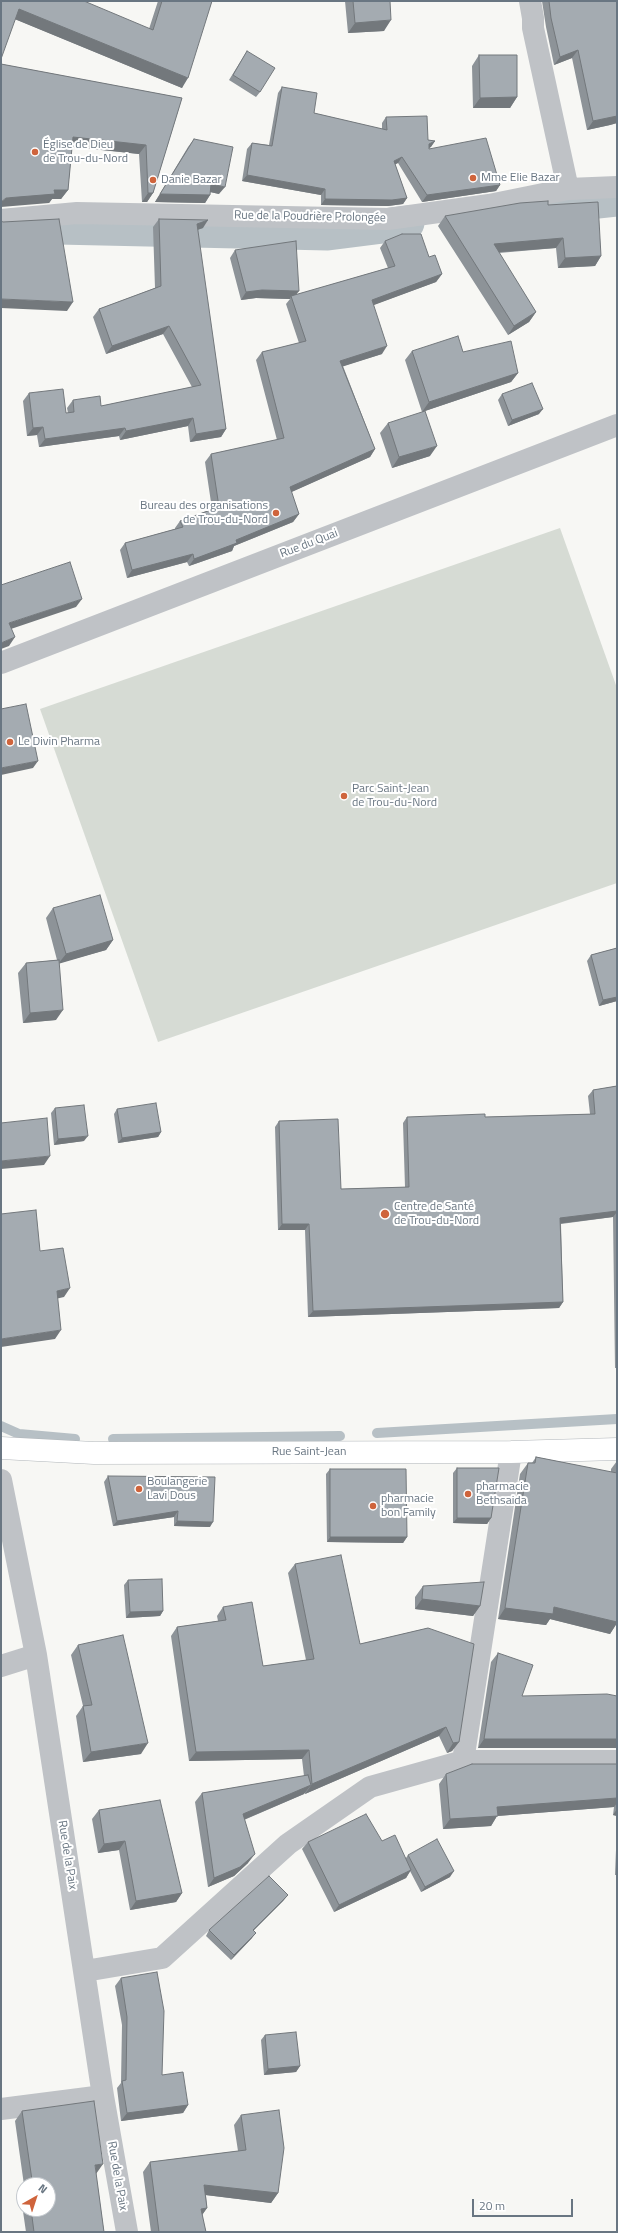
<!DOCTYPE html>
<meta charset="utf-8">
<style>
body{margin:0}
#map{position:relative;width:618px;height:2233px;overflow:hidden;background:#f7f7f4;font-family:"Titillium Web",sans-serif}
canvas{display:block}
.frame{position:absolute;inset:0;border:2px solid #697682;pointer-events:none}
.north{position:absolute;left:16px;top:2177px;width:40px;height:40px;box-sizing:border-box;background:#fff;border:1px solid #c3c8cd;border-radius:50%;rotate:39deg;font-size:11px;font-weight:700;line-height:16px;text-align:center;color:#697682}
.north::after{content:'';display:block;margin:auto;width:14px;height:18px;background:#cf643c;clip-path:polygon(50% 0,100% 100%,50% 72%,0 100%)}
.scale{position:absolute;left:472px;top:2199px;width:101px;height:18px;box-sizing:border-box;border:2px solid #697682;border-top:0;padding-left:5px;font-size:12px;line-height:14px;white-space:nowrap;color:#697682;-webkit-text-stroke:3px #fff;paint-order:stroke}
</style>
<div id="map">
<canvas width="618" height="2233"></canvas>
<div class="frame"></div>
<div class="north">N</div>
<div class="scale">20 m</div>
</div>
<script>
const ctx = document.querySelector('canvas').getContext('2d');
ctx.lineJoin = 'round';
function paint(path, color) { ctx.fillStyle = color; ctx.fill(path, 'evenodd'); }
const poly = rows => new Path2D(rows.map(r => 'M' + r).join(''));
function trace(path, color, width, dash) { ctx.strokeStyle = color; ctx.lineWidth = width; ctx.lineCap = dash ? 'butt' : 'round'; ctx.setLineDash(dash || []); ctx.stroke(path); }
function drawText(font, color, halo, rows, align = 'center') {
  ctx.font = font + ' "Titillium Web",sans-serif'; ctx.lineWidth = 4; ctx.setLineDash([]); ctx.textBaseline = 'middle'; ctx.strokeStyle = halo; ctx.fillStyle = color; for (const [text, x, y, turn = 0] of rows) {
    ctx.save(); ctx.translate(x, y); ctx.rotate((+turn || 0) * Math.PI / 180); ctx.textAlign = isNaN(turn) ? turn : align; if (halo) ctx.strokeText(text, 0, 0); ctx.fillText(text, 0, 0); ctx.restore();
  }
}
paint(poly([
 [560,528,617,688,617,883,158,1042,40,709]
]), '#d6dbd4');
trace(poly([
 [1,1426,19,1434,75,1439],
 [377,1433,617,1419],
 [113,1439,340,1436]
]), '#b7c0c5', 10);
trace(poly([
 [514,210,617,199],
 [12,226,328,233,407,223]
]), '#b7c0c5', 35);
const secondary = poly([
 [1,1448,94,1453,511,1452,617,1449]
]);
trace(secondary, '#b1b6ba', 23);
trace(poly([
 [530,1,533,18,533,28,568,189],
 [1,220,77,213,388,219,489,205,568,189,617,187],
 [1,663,617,425],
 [1,1480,36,1655,103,2096,127,2232],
 [1,1666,36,1655],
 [463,1761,511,1452],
 [85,1971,162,1958,288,1844,370,1787,463,1761,617,1761],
 [1,2109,103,2096]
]), '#bfc2c6', 22);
trace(secondary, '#fff', 22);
paint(poly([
 [1,1,149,29,158,1,212,1,182,88,15,19],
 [345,1,390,1,384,31,348,33],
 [542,1,617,1,617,123,610,125,587,130,572,58,554,65,546,27],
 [247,51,260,92,256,97,229,80],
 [479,55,517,97,510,108,473,108,472,66],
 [1,64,182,98,153,193,147,202,142,202,139,154,72,147,68,190,61,199,52,199,49,203],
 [282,87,314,113,382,129,382,123,386,117,428,140,435,141,429,149,500,185,496,191,422,202,398,163,395,164,407,198,403,204,388,206,321,205,321,195,242,181,247,149,252,143,269,145,278,93],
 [194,139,219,194,210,192,210,195,205,203,155,202,188,147],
 [548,205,601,256,595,266,558,268,556,248,499,253,536,312,529,322,508,335,438,226,445,216],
 [159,219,203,228,197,230,226,429,221,437,190,442,188,426,120,440,119,436,39,447,37,435,27,436,23,401,29,393,66,413,68,413,67,408,73,400,101,406,192,387,163,334,106,354,93,317,99,309,155,288,153,227],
 [385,241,429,257,442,274,436,282,373,305,382,354,343,366,375,449,370,457,291,492,299,514,293,522,234,546,232,551,189,566,187,562,127,578,120,550,125,543,175,529,175,528,180,521,212,509,205,462,211,454,277,440,256,360,262,352,299,343,286,304,290,299,256,298,241,300,230,258,235,250,295,295,388,268,380,248],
 [412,351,463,352,518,373,511,382,422,412,405,360],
 [502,394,539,414,508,426,498,400],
 [388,423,430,456,392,468,380,433],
 [53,908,113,940,106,950,59,963,56,1020,23,1023,18,973,26,963,57,960,46,918],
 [617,948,617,1001,599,1006,587,961,591,955],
 [617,1086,617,1368,615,1368,613,1217,561,1224,563,1302,559,1308,308,1317,305,1230,278,1230,275,1127,279,1121,341,1189,405,1187,403,1123,407,1117,485,1117,590,1114,588,1096,593,1090],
 [55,1108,84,1141,54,1145,51,1113],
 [117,1109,161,1132,158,1137,118,1143,114,1114],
 [536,1457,611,1472,611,1469,617,1461,617,1623,610,1634,550,1619,546,1625,498,1619,520,1474,528,1463,532,1463],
 [457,1468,491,1518,487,1524,453,1523,453,1473],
 [330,1469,407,1537,403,1543,327,1542,326,1474],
 [108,1476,210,1527,174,1526,174,1517,113,1526,104,1482],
 [295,1564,360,1644,428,1628,459,1742,452,1751,447,1753,439,1736,305,1794,305,1792,304,1794,244,1820,248,1863,234,1876,208,1887,195,1802,202,1793,304,1776,302,1759,189,1761,171,1636,177,1627,218,1621,217,1616,223,1607,263,1666,306,1660,288,1573],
 [128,1580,163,1611,160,1616,126,1618,124,1585],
 [423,1586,480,1606,473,1616,415,1609,415,1597],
 [78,1645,141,1754,83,1762,76,1716,83,1706,71,1655],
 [498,1653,522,1696,617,1748,478,1748,491,1662],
 [617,1764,617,1816,613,1815,614,1807,497,1816,491,1826,443,1829,439,1784,446,1774],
 [99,1810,182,1893,176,1902,130,1910,119,1850,98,1853,92,1819],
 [617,1825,617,1875,615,1875],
 [382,1841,406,1858,408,1855,450,1877,421,1892,410,1871,406,1878,334,1912,302,1849,308,1842],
 [284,1900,254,1930,252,1938,231,1960,206,1936,209,1930],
 [121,1978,162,2075,188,2105,183,2113,121,2121,117,2088,121,2083,122,2025,115,1986],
 [265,2035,300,2066,296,2072,264,2075,261,2040],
 [22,2111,96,2174,104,2232,26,2232,20,2191,24,2185,15,2121],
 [24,2185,48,2185,48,2209,24,2209],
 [241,2115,278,2193,271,2203,206,2195,207,2208,202,2215,206,2232,151,2232,143,2172,150,2162,238,2151,234,2125]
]), '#8d9398');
paint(poly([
 [19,9,188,78,182,88,12,18],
 [391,20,384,31,348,33,355,23],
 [578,50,572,58,554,65,560,57],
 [517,97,510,108,473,108,480,98],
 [617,116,617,123,610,125,587,130,593,121],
 [73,137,146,145,139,154,67,146],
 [435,141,431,147,424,150,429,144],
 [402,157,398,163,390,167,394,161],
 [247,175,325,189,321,195,242,181],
 [211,184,225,187,219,194,206,191],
 [500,185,496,191,422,202,427,195],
 [54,190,68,190,61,199,52,199,49,203,1,207,1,202,6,198],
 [148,193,153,193,147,202,142,202],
 [160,194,210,195,205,203,155,202],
 [407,198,403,204,388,206,321,205,325,199],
 [208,220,203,228,191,232,197,224],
 [563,238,556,248,487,253,494,244],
 [601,256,595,266,558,268,565,258],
 [442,274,436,282,366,308,372,300],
 [262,290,299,291,293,299,291,296,290,299,256,298,241,300,246,292],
 [1,299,73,302,67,311,1,308],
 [536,312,529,322,508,335,514,326],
 [169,326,163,334,106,354,112,346],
 [387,346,382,354,335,369,340,361],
 [518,373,511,382,422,412,429,402],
 [543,409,539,414,508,426,512,420],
 [193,418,188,426,120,440,126,431],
 [43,427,37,435,27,436,33,428],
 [125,428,119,436,39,447,45,439],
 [226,429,221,437,190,442,196,434],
 [437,446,430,456,392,468,399,457],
 [375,449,370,457,285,495,290,487],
 [299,514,293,522,234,546,232,551,189,566,194,559,236,540],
 [193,554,187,562,127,578,132,570],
 [82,599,76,607,2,632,9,623],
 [15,637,9,646,1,649,1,643],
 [38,761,33,768,1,775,1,768],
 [113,940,106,950,58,964,66,954],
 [617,997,617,1001,599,1006,603,1000],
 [63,1010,56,1020,23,1023,30,1013],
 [161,1132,158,1137,118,1143,122,1138],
 [88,1136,84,1141,54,1145,58,1139],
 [50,1156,44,1165,1,1169,1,1161],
 [617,1211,617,1212,613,1217,556,1224,560,1218],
 [282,1224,309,1224,305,1230,278,1230],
 [70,1288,64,1297,51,1300,57,1291],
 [563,1302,559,1308,308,1317,313,1311],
 [61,1330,55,1339,1,1347,1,1339],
 [178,1511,174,1517,113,1526,117,1521],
 [457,1518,491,1518,487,1524,453,1523],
 [177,1521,213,1522,210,1527,174,1526],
 [330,1537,407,1537,403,1543,327,1542],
 [422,1599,480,1606,473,1616,415,1609],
 [554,1607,617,1622,617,1623,610,1634,550,1619,546,1625,498,1619,505,1608],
 [163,1611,160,1616,126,1618,130,1612],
 [446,1727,439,1736,305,1794,312,1784],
 [484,1739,617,1739,617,1748,478,1748],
 [459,1742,452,1751,447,1753,453,1743],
 [148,1743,141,1754,83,1762,91,1752],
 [309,1750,302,1759,189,1761,196,1752],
 [311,1785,304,1794,236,1823,243,1814],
 [617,1798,617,1803,614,1807,497,1816,491,1826,443,1829,450,1819,497,1807],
 [617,1809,617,1816,613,1815],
 [125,1841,119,1850,98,1853,104,1844],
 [255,1854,248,1863,234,1876,208,1887,214,1878],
 [411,1870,406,1878,334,1912,339,1905],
 [454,1871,450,1877,421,1892,425,1887],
 [182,1893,176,1902,130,1910,136,1901],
 [288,1895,284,1900,249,1935,253,1930],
 [256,1933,252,1938,231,1960,234,1955],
 [300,2066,296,2072,264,2075,268,2069],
 [188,2105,183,2113,121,2121,127,2113],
 [103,2164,96,2174,95,2165],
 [204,2185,278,2193,271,2203,197,2194],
 [207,2208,200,2218,201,2209]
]), '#73787c');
const building = poly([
 [1,1,84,1,153,30,162,1,212,1,188,78,19,9,1,59,1,1],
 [353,1,390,1,391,20,355,23,353,1],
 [549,1,617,1,617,116,593,121,578,50,560,57,551,18,549,1],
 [247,51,275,68,260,92,233,75,247,51],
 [479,55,517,55,517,97,480,98,479,55],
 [1,64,182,98,153,193,148,193,146,145,73,137,68,190,54,190,55,194,6,198,1,202,1,64],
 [282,87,317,93,314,113,387,130,386,117,427,116,428,140,435,141,429,144,429,149,486,138,500,185,427,195,402,157,394,161,407,198,392,200,325,199,325,189,247,175,252,143,272,146,282,87],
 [194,139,233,147,225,187,211,184,210,195,160,194,194,139],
 [548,201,548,205,598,202,601,256,565,258,563,238,494,244,536,312,514,326,445,216,520,203,548,201],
 [59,219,73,302,1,299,1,221,3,222,59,219],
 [159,219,208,220,197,224,226,429,196,434,193,418,126,431,125,428,45,439,43,427,33,428,29,393,63,389,66,413,74,412,73,400,100,396,101,406,201,385,169,326,112,346,99,309,161,286,159,219],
 [402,234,421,234,429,257,435,255,442,274,372,300,387,346,340,361,375,449,290,487,299,514,236,540,237,543,194,559,193,554,132,570,125,543,183,527,180,521,219,507,211,454,284,438,262,352,306,341,291,296,395,266,385,241,402,234],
 [296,241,299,291,262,290,246,292,235,250,296,241],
 [458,336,463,352,511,341,518,373,429,402,412,351,458,336],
 [532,383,543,409,512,420,502,394,532,383],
 [425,411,437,446,399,457,388,423,425,411],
 [70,562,82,599,9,623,15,637,1,643,1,585,70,562],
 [26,704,38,761,1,768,1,709,26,704],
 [100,895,113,940,66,954,53,908,100,895],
 [617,948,617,997,603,1000,591,955,617,948],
 [59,960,63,1010,30,1013,26,963,59,960],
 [617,1086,617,1211,560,1218,563,1302,313,1311,309,1224,282,1224,279,1121,338,1119,341,1189,409,1187,407,1117,485,1114,485,1117,595,1114,593,1090,617,1086],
 [156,1103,161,1132,122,1138,117,1109,156,1103],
 [84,1105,88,1136,58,1139,55,1108,84,1105],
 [47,1118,50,1156,1,1161,1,1123,47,1118],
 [36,1210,40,1251,63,1248,70,1288,57,1291,61,1330,1,1339,1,1214,36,1210],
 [536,1457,617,1473,617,1622,554,1607,553,1614,505,1608,528,1463,535,1463,536,1457],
 [457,1468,499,1468,491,1518,457,1518,457,1468],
 [330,1469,406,1469,407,1537,330,1537,330,1469],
 [108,1476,215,1477,213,1522,177,1521,178,1511,117,1521,108,1476],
 [341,1555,360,1644,428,1628,474,1644,459,1742,453,1743,446,1727,312,1784,309,1750,196,1752,177,1627,226,1620,223,1607,252,1602,263,1666,314,1659,295,1564,341,1555],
 [162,1579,163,1611,130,1612,128,1580,162,1579],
 [484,1582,480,1606,422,1599,423,1586,484,1582],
 [123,1635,148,1743,91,1752,83,1706,92,1705,78,1645,123,1635],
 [498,1653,533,1665,522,1696,607,1694,617,1696,617,1739,484,1739,498,1653],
 [472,1764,617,1764,617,1798,497,1807,498,1816,450,1819,446,1774,472,1764],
 [308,1775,311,1785,243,1814,255,1854,240,1867,214,1878,202,1793,308,1775],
 [160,1800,182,1893,136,1901,125,1841,104,1844,99,1810,160,1800],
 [366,1814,382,1841,395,1835,411,1870,339,1905,308,1842,366,1814],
 [437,1839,454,1871,425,1887,408,1855,437,1839],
 [269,1876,288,1895,253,1930,256,1933,234,1955,209,1930,269,1876],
 [157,1972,164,2011,162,2075,183,2072,188,2105,127,2113,122,2081,126,2080,127,2017,121,1978,157,1972],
 [296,2032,300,2066,268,2069,265,2035,296,2032],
 [94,2101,103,2164,95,2165,104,2232,34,2232,31,2209,48,2209,48,2185,27,2185,27,2181,32,2180,22,2111,94,2101],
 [279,2110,284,2148,278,2193,204,2185,207,2208,201,2209,206,2232,159,2232,150,2162,246,2150,241,2115,279,2110]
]);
paint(building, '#a4abb1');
trace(building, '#73787c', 1);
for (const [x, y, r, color] of [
 [35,152,4,"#cf643c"],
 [473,178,4,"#cf643c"],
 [153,180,4,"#cf643c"],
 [276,513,4,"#cf643c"],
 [10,742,4,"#cf643c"],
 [344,796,4,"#cf643c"],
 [385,1214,5,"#cf643c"],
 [139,1489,4,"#cf643c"],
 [468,1494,4,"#cf643c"],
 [373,1506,4,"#cf643c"]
]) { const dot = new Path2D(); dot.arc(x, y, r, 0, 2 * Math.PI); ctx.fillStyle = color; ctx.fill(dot); trace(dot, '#fff', 1.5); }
drawText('12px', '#697682', '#fff', [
 ["Église de Dieu",43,145],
 ["de Trou-du-Nord",43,159],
 ["Mme Elie Bazar",481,178],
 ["Danie Bazar",161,180],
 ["Bureau des organisations",268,506,"right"],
 ["de Trou-du-Nord",268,520,"right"],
 ["Le Divin Pharma",18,742],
 ["Parc Saint-Jean",352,789],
 ["de Trou-du-Nord",352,803],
 ["Centre de Santé",394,1207],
 ["de Trou-du-Nord",394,1221],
 ["Boulangerie",147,1482],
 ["Lavi Dous",147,1496],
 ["pharmacie",476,1487],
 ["Bethsaida",476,1501],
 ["pharmacie",381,1499],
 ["bon Family",381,1513]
], 'left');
drawText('12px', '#697682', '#fff', [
 ["Rue de la Poudrière Prolongée",310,217,1],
 ["Rue du Quai",309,544,-21],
 ["Rue Saint-Jean",309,1452],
 ["Rue de la Paix",67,1855,81],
 ["Rue de la Paix",117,2176,80]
]);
</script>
